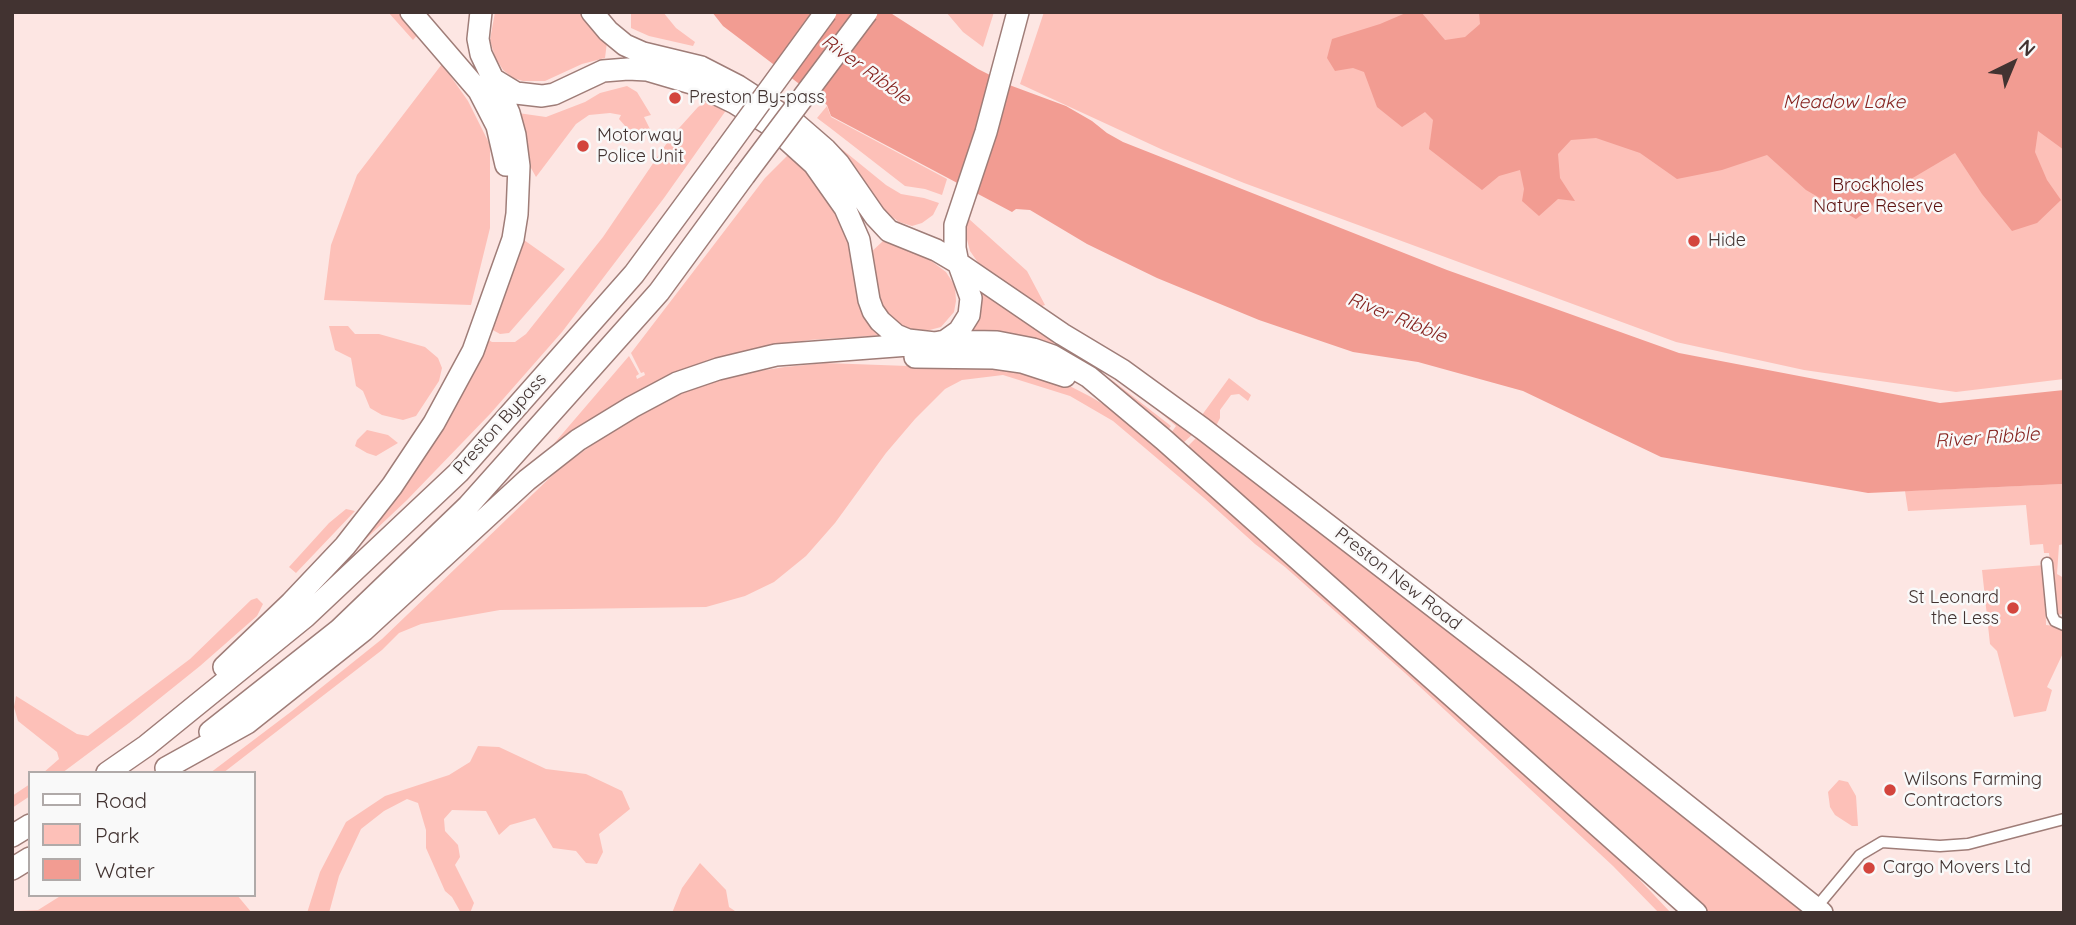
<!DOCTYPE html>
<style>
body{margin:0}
#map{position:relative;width:2076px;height:925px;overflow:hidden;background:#fde6e3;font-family:Quicksand,sans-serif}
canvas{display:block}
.frame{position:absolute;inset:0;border:14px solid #423331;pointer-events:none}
.legend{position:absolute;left:28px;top:771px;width:228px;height:126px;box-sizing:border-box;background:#f9f9f9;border:2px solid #b0aaa9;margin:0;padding:9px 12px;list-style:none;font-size:21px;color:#423331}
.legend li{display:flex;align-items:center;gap:14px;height:35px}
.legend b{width:35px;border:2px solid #b0aaa9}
.north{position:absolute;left:1978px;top:28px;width:70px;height:70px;-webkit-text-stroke:5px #f9f9f9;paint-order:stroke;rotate:43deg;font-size:19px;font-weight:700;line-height:28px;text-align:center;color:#423331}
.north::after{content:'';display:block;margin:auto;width:24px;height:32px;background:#423331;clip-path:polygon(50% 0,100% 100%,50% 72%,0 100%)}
</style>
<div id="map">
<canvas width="2076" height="925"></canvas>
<div class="frame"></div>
<ul class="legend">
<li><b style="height:9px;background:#fff"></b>Road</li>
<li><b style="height:19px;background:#fdc0b8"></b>Park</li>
<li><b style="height:19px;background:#f29c92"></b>Water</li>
</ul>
<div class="north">N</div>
</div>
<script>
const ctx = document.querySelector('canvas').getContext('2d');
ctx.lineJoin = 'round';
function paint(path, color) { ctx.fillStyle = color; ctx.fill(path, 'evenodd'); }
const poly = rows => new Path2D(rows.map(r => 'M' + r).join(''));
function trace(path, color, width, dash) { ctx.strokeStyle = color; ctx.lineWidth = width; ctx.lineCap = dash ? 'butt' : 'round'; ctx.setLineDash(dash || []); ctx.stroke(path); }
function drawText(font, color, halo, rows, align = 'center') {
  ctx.font = font + ' Quicksand,sans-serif'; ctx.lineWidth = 5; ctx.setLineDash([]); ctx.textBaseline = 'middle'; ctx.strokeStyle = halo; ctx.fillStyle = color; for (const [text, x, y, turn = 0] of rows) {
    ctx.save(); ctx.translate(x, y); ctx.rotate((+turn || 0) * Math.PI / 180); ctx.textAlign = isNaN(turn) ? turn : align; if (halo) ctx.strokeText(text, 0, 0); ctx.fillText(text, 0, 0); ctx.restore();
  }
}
paint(poly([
 [388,12,404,12,420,32,413,40],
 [495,12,582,12,607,42,605,58,582,64,545,81,523,81,513,78,503,70,495,57,490,40],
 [631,12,663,12,676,28,695,42,693,46,649,36,631,28],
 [946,12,994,12,983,47,963,32],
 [1044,12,2064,12,2064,379,1956,392,1804,370,1676,342,1244,183,1163,150,1020,84],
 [442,64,468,101,490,145,490,228,471,305,324,300,331,245,357,175],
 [627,86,637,92,651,115,644,117,651,131,633,135,619,119,621,115,610,113,589,115,576,124,536,177,531,168,526,134,518,113,546,117,585,102,600,93],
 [713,101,727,109,664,198,562,332,490,414,407,500,353,551,485,338,492,342,515,342,526,334,603,237,671,137,698,107,706,102],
 [827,106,831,117,947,179,942,195,925,189,905,186,829,127,817,118],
 [811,124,886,185,901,194,924,198,939,203,933,215,922,223,912,226,899,222,887,213,845,158],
 [790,153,809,171,834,203,886,335,809,340,759,348,708,360,659,380,601,414,553,448,551,447,629,356,639,374,636,376,637,379,645,375,644,372,641,373,631,353,765,178],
 [969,219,1027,271,1045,305,1039,307,994,278,979,264,970,251,965,232],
 [524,240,565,269,509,333,500,334,489,328,512,260],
 [883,241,930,260,946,272,955,286,956,301,954,312,941,327,922,332,908,328,898,323,883,307,878,297,869,254],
 [978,287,1056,337,1053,343,1113,381,1171,426,1168,430,1128,396,1098,375,968,333],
 [329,326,348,326,355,334,379,334,425,347,438,358,442,368,439,381,416,416,403,420,382,415,370,408,363,391,356,386,351,358,335,350],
 [825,363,1019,370,1058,380,1091,397,1123,416,1622,861,1671,913,1659,913,1613,866,1405,673,1285,567,1255,544,1204,498,1113,421,1070,396,1003,375,962,380,945,389,915,419,886,453,835,523,806,556,774,582,745,596,706,607,500,610,421,624,399,633,382,650,223,773,210,773,292,711,382,639,560,468,606,435,675,396,720,377,785,367],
 [1109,369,1194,433,1182,444,1171,433,1176,426],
 [1229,378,1251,395,1248,401,1239,394,1231,395,1220,410,1220,418,1216,426,1202,415],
 [367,430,388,435,398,443,376,456,367,453,355,446,357,440],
 [1198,436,1474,650,1599,750,1608,755,1805,908,1804,913,1706,913,1186,448],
 [2064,484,2064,544,2059,545,2057,574,2064,578,2064,614,2056,615,2049,553,2044,553,2043,544,2030,545,2026,505,1908,511,1905,491],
 [346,509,355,511,296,573,289,567,329,523],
 [2045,565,2046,625,2064,627,2064,651,2047,687,2052,690,2046,711,2014,717,1997,651,1990,644,1982,570],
 [257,598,263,604,257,616,200,666,129,723,62,773,43,773,59,759,57,752,18,721,14,707,16,696,77,734,88,736,190,659,251,600],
 [478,746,499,747,546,769,586,774,622,791,630,809,599,834,603,852,597,864,586,863,576,851,553,848,535,818,510,825,499,835,486,811,452,810,444,819,445,831,458,845,460,857,455,865,474,903,470,913,461,913,452,897,445,891,426,848,426,830,418,803,407,799,384,811,361,829,339,876,329,913,307,913,320,872,346,822,385,796,449,775,470,762],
 [1839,780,1848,782,1856,796,1858,826,1852,826,1835,815,1830,807,1828,792],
 [30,784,30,796,12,808,12,796],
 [700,863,726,890,729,907,738,913,672,913,682,888],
 [62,895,237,895,252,913,12,913,12,911,38,910]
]), '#fdc0b8');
paint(poly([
 [712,12,889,12,978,69,1012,86,1066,106,1092,121,1107,133,1123,142,1447,270,1679,353,1940,403,2064,390,2064,484,1868,493,1661,457,1523,391,1418,362,1353,352,1259,320,1157,278,1087,244,1030,210,1016,209,1012,212,831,116,827,105,723,26],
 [1408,12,1421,12,1445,40,1465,37,1480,24,1479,12,2064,12,2064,150,2038,131,2035,152,2047,180,2061,200,2037,223,2012,231,1982,194,1955,153,1911,179,1880,186,1872,207,1856,219,1806,190,1767,155,1722,170,1677,179,1640,153,1596,138,1571,140,1558,154,1560,178,1575,201,1558,199,1539,216,1522,201,1524,189,1520,170,1499,176,1482,190,1429,149,1433,120,1425,112,1402,127,1377,107,1364,72,1353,68,1335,71,1327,58,1332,39,1380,24]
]), '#f29c92');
const street = poly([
 [2047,563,2052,615,2055,621,2064,625],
 [1815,909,1860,855,1882,842,1940,846,1968,844,2064,819]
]);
const highway = poly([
 [411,12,479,91,497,126,506,165],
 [481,12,478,39,481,54,493,79,516,93,542,96,554,94,603,71,628,69,647,70,698,85,735,103,772,126,814,164,845,208,859,240,869,300,873,311,880,321,896,335,908,340,935,343,945,341,959,331,969,315,971,298,959,265],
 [592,12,608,31,625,45,643,53,701,67,738,86,795,123,825,149,839,164,875,216,889,231,936,250,958,263,1062,334,1122,370,1203,429,1525,677,1822,913],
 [958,263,955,248,955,225,986,132,1018,12],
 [945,341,997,342,1033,349,1053,356,1089,377,1163,439,1696,913],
 [915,357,994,358,1022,362,1065,376],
 [224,667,291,603,345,546,392,486,434,423,473,351,513,239,517,214,519,166,515,135,509,113,495,82],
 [210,732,339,630,468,506,659,292,744,176],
 [166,768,247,723,364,630,527,480,578,440,632,407,677,383,718,369,776,355,935,343],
 [107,773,146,746,305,617,459,472,634,274,721,156],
 [12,836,30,825],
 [12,869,30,858]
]);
trace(street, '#9f7d78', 13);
trace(highway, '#9f7d78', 24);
trace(street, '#fff', 10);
trace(highway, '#fff', 21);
const highwayBridge = poly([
 [721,156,826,12],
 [744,176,867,12]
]);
trace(highwayBridge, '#9f7d78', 24, []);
trace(highwayBridge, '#fff', 21);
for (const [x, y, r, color] of [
 [675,98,7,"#d3453d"],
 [583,146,7,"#d3453d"],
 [1694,241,7,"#d3453d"],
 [2013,608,7,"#d3453d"],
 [1890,790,7,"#d3453d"],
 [1869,868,7,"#d3453d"]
]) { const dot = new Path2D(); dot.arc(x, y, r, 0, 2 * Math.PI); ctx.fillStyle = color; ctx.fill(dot); trace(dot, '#f9f9f9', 2.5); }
drawText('18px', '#423331', '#f9f9f9', [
 ["Preston By-pass",689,98],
 ["Motorway",597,136],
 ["Police Unit",597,157],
 ["Hide",1708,241],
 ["St Leonard",1999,598,"right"],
 ["the Less",1999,619,"right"],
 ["Wilsons Farming",1904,780],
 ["Contractors",1904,801],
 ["Cargo Movers Ltd",1883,868]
], 'left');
drawText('18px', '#5e1311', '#f9f9f9', [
 ["Brockholes",1878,186],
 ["Nature Reserve",1878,207]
]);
drawText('18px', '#423331', '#f9f9f9', [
 ["Preston Bypass",500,424,-48],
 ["Preston New Road",1398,579,38]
]);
drawText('italic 19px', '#862420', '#f9f9f9', [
 ["River Ribble",866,70,36],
 ["Meadow Lake",1844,102],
 ["River Ribble",1397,318,22],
 ["River Ribble",1987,438,-4]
]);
</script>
